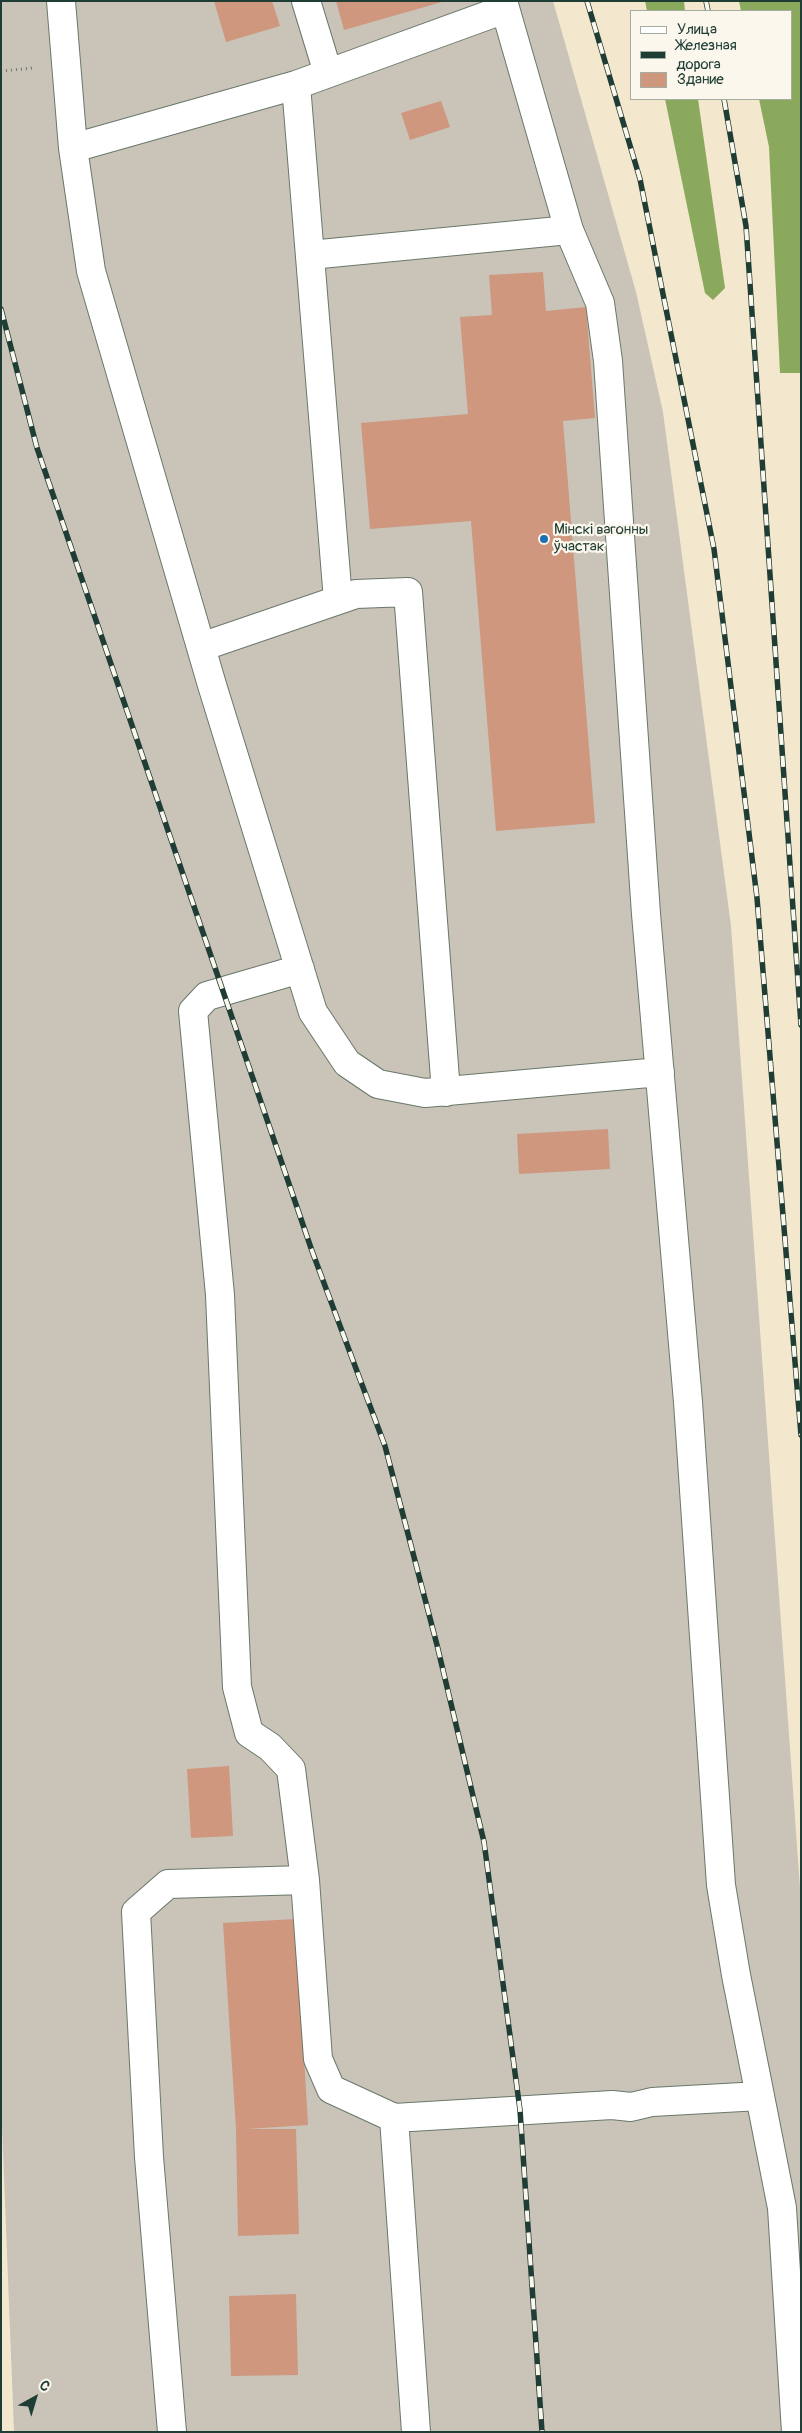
<!DOCTYPE html>
<meta charset="utf-8">
<style>
body{margin:0}
#map{position:relative;width:802px;height:2433px;overflow:hidden;background:#f3e7cd;font-family:Pangolin,sans-serif}
canvas{display:block}
.frame{position:absolute;inset:0;border:2px solid #1f3d34;pointer-events:none}
.legend{position:absolute;left:630px;top:10px;width:162px;height:90px;box-sizing:border-box;background:#fbf7ec;border:1px solid #a3ada2;margin:0;padding:6px 9px;list-style:none;font-size:15px;color:#1f3d34}
.legend li{display:flex;align-items:center;gap:10px;height:25px}
.legend b{width:25px;border:1px solid #a3ada2}
.north{position:absolute;left:10px;top:2373px;width:50px;height:50px;-webkit-text-stroke:4px #fbf7ec;paint-order:stroke;rotate:39deg;font-size:14px;font-weight:700;line-height:20px;text-align:center;color:#1f3d34}
.north::after{content:'';display:block;margin:auto;width:18px;height:22px;background:#1f3d34;clip-path:polygon(50% 0,100% 100%,50% 72%,0 100%)}
</style>
<div id="map">
<canvas width="802" height="2433"></canvas>
<div class="frame"></div>
<ul class="legend">
<li><b style="height:6px;background:#fff"></b>Улица</li>
<li><b style="height:6px;background:#1f3d34"></b>Железная дорога</li>
<li><b style="height:14px;background:#cf977e"></b>Здание</li>
</ul>
<div class="north">С</div>
</div>
<script>
const ctx = document.querySelector('canvas').getContext('2d');
ctx.lineJoin = 'round';
function paint(path, color) { ctx.fillStyle = color; ctx.fill(path, 'evenodd'); }
const poly = rows => new Path2D(rows.map(r => 'M' + r).join(''));
function trace(path, color, width, dash) { ctx.strokeStyle = color; ctx.lineWidth = width; ctx.lineCap = dash ? 'butt' : 'round'; ctx.setLineDash(dash || []); ctx.stroke(path); }
function drawText(font, color, halo, rows, align = 'center') {
  ctx.font = font + ' Pangolin,sans-serif'; ctx.lineWidth = 4.5; ctx.setLineDash([]); ctx.textBaseline = 'middle'; ctx.strokeStyle = halo; ctx.fillStyle = color; for (const [text, x, y, turn = 0] of rows) {
    ctx.save(); ctx.translate(x, y); ctx.rotate((+turn || 0) * Math.PI / 180); ctx.textAlign = isNaN(turn) ? turn : align; if (halo) ctx.strokeText(text, 0, 0); ctx.fillText(text, 0, 0); ctx.restore();
  }
}
paint(poly([
 [1,1,553,1,636,292,663,412,731,926,801,1902,801,2432,14,2432,1,2100]
]), '#c9c3b8');
paint(poly([
 [645,1,684,1,685,11,647,11],
 [739,1,801,1,801,373,780,373,769,147,759,99,791,99,791,11,741,11],
 [665,99,698,99,725,288,713,300,705,293]
]), '#8aa95c');
paint(poly([
 [214,1,272,1,280,26,226,42],
 [336,1,442,1,442,2,344,30],
 [441,101,450,127,410,140,401,113],
 [543,272,546,311,586,307,595,418,563,421,595,823,496,831,471,521,370,529,361,423,468,414,460,317,492,315,489,275],
 [608,1129,610,1169,519,1174,517,1134],
 [229,1766,233,1836,191,1838,187,1769],
 [296,1919,308,2125,247,2129,296,2129,299,2234,238,2236,236,2129,223,1923],
 [296,2294,298,2375,231,2376,229,2296]
]), '#cf977e');
const minor = poly([
 [61,1,73,148,91,271,212,685,313,1012,347,1063,378,1084,425,1093,660,1072],
 [306,1,328,73],
 [503,1,569,230,600,303,608,361,646,914,688,1402,721,1885,736,1975,760,2096],
 [296,85,505,9],
 [73,148,296,85,338,600],
 [310,255,569,230],
 [201,647,356,594,408,592,446,1092],
 [300,969,207,996,193,1011,220,1295,237,1687,249,1733,270,1747,291,1769,305,1880,318,2059,331,2089,394,2118,416,2432],
 [394,2118,612,2105,631,2107,652,2102,760,2096,782,2208,796,2432],
 [172,2432,149,2157,136,1912,168,1884,305,1880]
]);
trace(minor, '#69786a', 30);
trace(poly([
 [1,71,33,68]
]), '#69786a', 3, [1, 4]);
trace(minor, '#fff', 28);
const rail = poly([
 [587,1,640,179,714,549,757,898,801,1435],
 [706,1,708,11],
 [724,99,746,226,801,1025],
 [1,309,37,448,312,1251,385,1446,437,1645,484,1842,520,2110,542,2432]
]);
trace(rail, '#1f3d34', 5.5);
trace(rail, '#fbf7ec', 4, [11]);
for (const [x, y, r, color] of [
 [544,539,5,"#1f6fb2"]
]) { const dot = new Path2D(); dot.arc(x, y, r, 0, 2 * Math.PI); ctx.fillStyle = color; ctx.fill(dot); trace(dot, '#fbf7ec', 2); }
drawText('15px', '#1f3d34', '#fbf7ec', [
 ["Мінскі вагонны",554,530],
 ["ўчастак",554,547]
], 'left');
</script>
